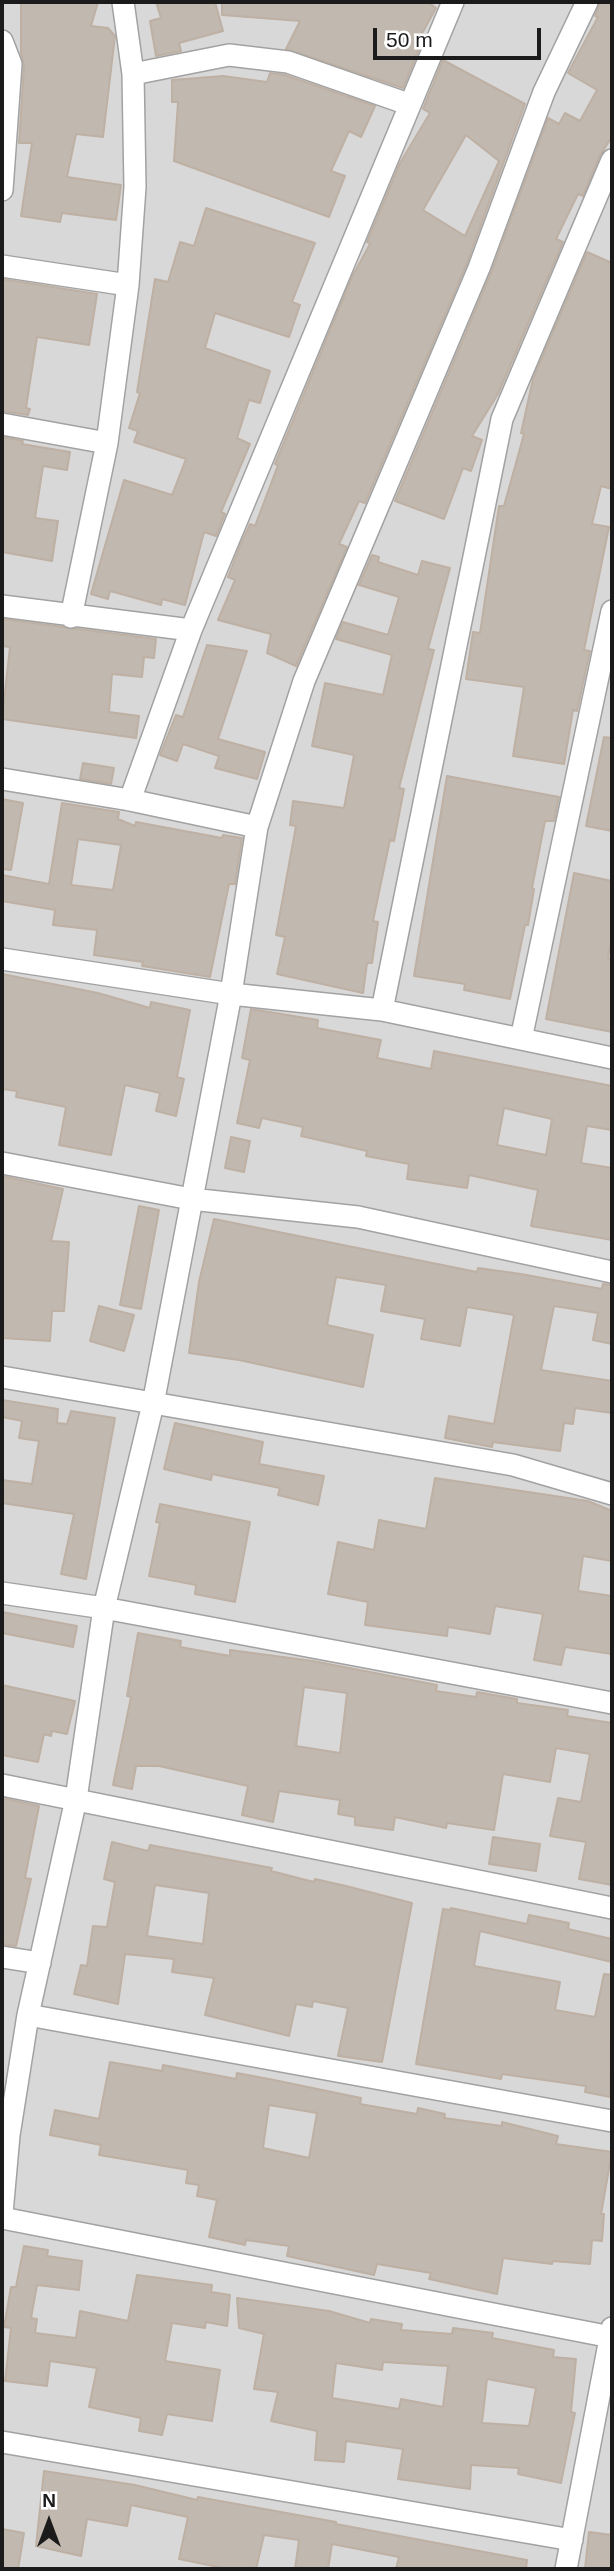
<!DOCTYPE html>
<style>
body{margin:0}
#map{position:relative;width:614px;height:2571px;overflow:hidden;background:#ede9e0;font-family:Arial,sans-serif}
canvas{display:block}
.frame{position:absolute;inset:0;border:4px solid #1b1b1b;pointer-events:none}
.north{position:absolute;left:14px;top:2487px;width:70px;height:70px;-webkit-text-stroke:5px #fff;paint-order:stroke;rotate:0deg;font-size:19px;font-weight:700;line-height:28px;text-align:center;color:#1b1b1b}
.north::after{content:'';display:block;margin:auto;width:24px;height:32px;background:#1b1b1b;clip-path:polygon(50% 0,100% 100%,50% 72%,0 100%)}
.scale{position:absolute;left:373px;top:28px;width:168px;height:32px;box-sizing:border-box;border:4px solid #1b1b1b;border-top:0;padding-left:9px;font-size:21px;line-height:24px;white-space:nowrap;color:#1b1b1b;-webkit-text-stroke:5px #fff;paint-order:stroke}
</style>
<div id="map">
<canvas width="614" height="2571"></canvas>
<div class="frame"></div>
<div class="north">N</div>
<div class="scale">50 m</div>
</div>
<script>
const ctx = document.querySelector('canvas').getContext('2d');
ctx.lineJoin = 'round';
function paint(path, color) { ctx.fillStyle = color; ctx.fill(path, 'evenodd'); }
const poly = rows => new Path2D(rows.map(r => 'M' + r).join(''));
function trace(path, color, width, dash) { ctx.strokeStyle = color; ctx.lineWidth = width; ctx.lineCap = dash ? 'butt' : 'round'; ctx.setLineDash(dash || []); ctx.stroke(path); }
paint(poly([
 [2,2,612,2,612,2569,2,2569]
]), '#d9d8d8');
const building = poly([
 [98,2,91,26,108,28,115,36,103,137,76,134,67,177,121,185,116,220,62,213,60,222,21,216,32,143,19,143,24,65,21,53,21,3,98,2],
 [156,2,215,2,223,31,179,43,181,51,156,56,150,21,161,18,156,2],
 [222,2,428,2,436,8,418,41,421,44,403,88,286,49,300,21,222,15,222,2],
 [600,2,612,2,612,137,600,155,583,196,578,194,556,239,563,242,498,394,472,436,482,440,471,471,463,468,444,519,395,501,491,273,548,118,559,124,565,113,580,121,597,90,568,73,598,17,595,16,600,2],
 [443,60,525,104,467,263,365,503,359,501,339,544,347,547,296,666,267,653,271,634,218,620,235,580,228,577,240,546,250,524,255,526,278,465,275,464,352,277,370,244,367,242,400,163,430,113,423,109,443,60],
 [466,135,499,161,465,236,423,210,466,135],
 [270,73,285,75,375,106,361,137,349,131,331,171,345,176,329,217,174,161,178,102,172,102,172,80,223,76,267,82,270,73],
 [206,208,315,243,292,302,300,305,289,337,215,313,205,348,270,371,260,403,249,400,237,438,250,444,221,512,225,514,216,536,204,532,185,605,162,599,161,605,110,591,108,599,91,594,124,480,172,495,186,459,134,442,138,431,129,428,140,393,137,392,155,279,168,282,180,242,194,246,206,208],
 [587,252,612,263,612,489,601,486,592,524,609,527,584,650,590,651,577,711,573,710,564,764,513,756,524,687,466,679,473,632,480,633,499,506,504,506,524,434,521,433,533,379,587,252],
 [2,279,97,294,89,345,37,337,26,408,30,409,28,415,2,411,2,279],
 [2,437,23,441,22,444,70,452,67,470,43,466,35,518,58,521,52,561,2,552,2,437],
 [372,555,379,557,378,562,418,575,422,561,450,568,428,649,434,650,399,788,404,789,394,841,390,840,373,921,378,922,372,963,367,963,363,993,277,974,285,937,276,935,296,826,290,825,293,801,344,808,354,755,312,746,325,683,383,695,392,655,336,639,343,622,388,635,399,597,359,585,372,555],
 [2,619,156,639,154,658,144,657,142,677,112,674,109,712,139,716,136,738,2,719,10,647,2,646,2,619],
 [207,645,247,651,218,739,265,752,257,779,215,768,219,756,183,744,177,761,160,755,176,715,183,717,207,645],
 [604,737,612,738,612,831,586,826,604,737],
 [83,763,114,768,111,784,80,779,83,763],
 [447,776,559,797,554,821,545,821,532,888,534,889,528,925,525,925,510,999,464,990,465,984,414,976,447,776],
 [2,799,23,803,11,870,2,869,2,799],
 [62,803,119,812,118,819,135,826,136,822,222,838,223,835,242,838,235,884,229,884,210,977,142,966,143,962,94,955,97,930,53,925,55,910,2,901,2,875,49,884,62,803],
 [78,839,121,845,113,890,71,885,78,839],
 [574,873,612,881,612,937,608,958,612,959,612,1032,546,1019,574,873],
 [2,974,98,993,150,1008,151,1002,190,1010,177,1077,184,1079,176,1116,156,1111,160,1093,125,1085,111,1155,59,1145,66,1107,16,1097,17,1091,2,1089,2,974],
 [251,1009,318,1020,317,1028,381,1040,377,1058,431,1069,434,1051,612,1086,612,1130,587,1126,581,1163,612,1168,612,1240,531,1226,538,1190,469,1175,467,1188,407,1179,409,1164,366,1156,367,1151,301,1136,303,1127,262,1118,259,1128,237,1123,250,1060,242,1058,251,1009],
 [504,1108,552,1119,546,1155,497,1145,504,1108],
 [231,1137,250,1141,244,1172,225,1168,231,1137],
 [2,1176,63,1189,51,1241,69,1242,64,1311,52,1311,50,1341,2,1338,2,1176],
 [139,1206,159,1210,141,1309,120,1305,139,1206],
 [214,1219,477,1272,478,1268,521,1274,602,1289,603,1284,612,1285,612,1344,593,1340,598,1313,554,1306,541,1370,612,1381,612,1413,575,1408,573,1424,564,1423,560,1451,493,1442,492,1447,445,1438,449,1416,494,1424,514,1315,467,1307,460,1346,421,1339,425,1319,381,1311,386,1285,336,1277,327,1325,373,1335,363,1387,239,1360,189,1353,199,1282,214,1219],
 [99,1306,134,1315,124,1351,90,1341,99,1306],
 [2,1400,58,1409,57,1423,67,1424,71,1411,115,1418,86,1579,61,1574,74,1514,2,1503,2,1480,32,1484,39,1441,19,1438,22,1421,2,1417,2,1400],
 [175,1423,263,1442,259,1464,324,1476,318,1505,278,1495,280,1488,212,1474,211,1480,164,1469,175,1423],
 [435,1478,588,1501,612,1511,612,1561,583,1556,578,1591,612,1596,612,1654,565,1647,561,1665,534,1660,543,1614,495,1606,490,1634,448,1627,447,1636,365,1625,368,1602,328,1594,338,1542,374,1550,379,1520,426,1529,435,1478],
 [160,1504,250,1522,235,1602,195,1594,196,1585,149,1576,160,1523,156,1522,160,1504],
 [2,1612,77,1626,73,1647,2,1633,2,1612],
 [138,1633,181,1641,180,1647,230,1656,230,1650,313,1661,437,1685,436,1691,476,1697,477,1692,517,1699,517,1703,568,1710,567,1716,612,1723,612,1885,579,1879,586,1842,550,1836,558,1798,581,1802,590,1754,556,1748,550,1782,503,1774,494,1830,447,1823,446,1828,395,1817,393,1830,355,1825,355,1817,338,1814,340,1800,279,1791,273,1822,242,1815,248,1786,159,1766,136,1766,132,1789,113,1785,131,1697,127,1696,138,1633],
 [304,1687,347,1693,340,1753,296,1746,304,1687],
 [2,1685,75,1701,67,1734,52,1731,51,1736,44,1734,38,1762,2,1755,2,1685],
 [2,1798,39,1806,25,1878,31,1879,16,1946,2,1944,2,1798],
 [493,1837,540,1844,536,1871,489,1864,493,1837],
 [112,1842,148,1851,150,1845,272,1868,271,1871,314,1882,315,1879,346,1886,412,1903,382,2062,338,2056,348,2008,313,2001,312,2007,296,2004,289,2036,205,2015,214,1978,172,1972,174,1959,125,1954,118,2004,74,1994,81,1965,87,1966,93,1926,107,1927,115,1882,104,1879,112,1842],
 [155,1885,209,1893,203,1944,147,1936,155,1885],
 [451,1908,527,1924,529,1915,569,1923,568,1929,612,1939,612,1962,480,1931,474,1966,560,1982,555,2010,595,2017,604,1974,612,1975,610,2097,585,2092,586,2086,502,2074,501,2079,416,2064,443,1909,451,1910,451,1908],
 [110,2062,162,2071,163,2065,236,2079,237,2073,274,2080,361,2098,360,2104,417,2114,418,2108,445,2114,444,2118,502,2126,502,2122,558,2136,556,2144,612,2152,601,2214,604,2214,602,2241,592,2240,590,2264,553,2261,552,2264,503,2258,497,2294,429,2279,431,2273,377,2264,374,2275,287,2256,289,2246,246,2240,245,2245,209,2237,217,2200,197,2196,199,2185,186,2183,188,2170,99,2155,101,2145,50,2135,55,2110,99,2119,110,2062],
 [269,2105,317,2113,309,2158,263,2148,269,2105],
 [24,2246,48,2250,47,2256,82,2261,79,2290,37,2285,31,2318,37,2319,35,2333,76,2338,80,2311,128,2321,137,2275,212,2285,211,2292,230,2295,227,2326,206,2322,205,2328,172,2323,165,2361,220,2370,212,2421,167,2414,162,2435,139,2431,141,2418,89,2407,97,2368,50,2361,47,2386,5,2381,11,2328,4,2327,11,2287,16,2287,24,2246],
 [237,2298,329,2311,370,2323,371,2319,402,2324,401,2330,452,2334,453,2328,493,2333,492,2338,554,2350,553,2357,576,2359,571,2412,575,2413,561,2483,518,2474,519,2468,471,2465,470,2489,398,2479,403,2449,346,2441,344,2462,315,2460,317,2431,271,2421,278,2392,254,2389,264,2334,239,2328,237,2298],
 [383,2362,448,2366,443,2407,401,2399,399,2409,332,2398,336,2363,382,2370,383,2362],
 [487,2379,536,2388,529,2426,482,2423,487,2379],
 [44,2471,135,2485,197,2500,198,2497,336,2522,336,2524,527,2560,526,2569,396,2569,399,2557,332,2544,328,2569,295,2569,299,2540,264,2535,256,2569,228,2569,179,2559,188,2517,131,2505,127,2526,87,2519,81,2556,36,2546,44,2471],
 [2,2529,24,2533,18,2569,2,2569,2,2529],
 [589,2532,612,2535,612,2569,585,2569,589,2532]
]);
paint(building, '#c1b8b0');
trace(building, '#beb0a3', 2);
const minor = poly([
 [2,41,11,64,2,190],
 [133,74,229,55,288,62,408,104],
 [2,266,128,285],
 [2,424,107,443],
 [2,606,191,630],
 [71,617,107,443,128,285,135,187,133,74,123,2],
 [2,779,130,800,257,827],
 [130,800,191,630,453,2],
 [2,959,231,994,382,1010,612,1058],
 [382,1010,502,419,612,160],
 [521,1039,612,611],
 [2,1163,191,1199,358,1217,612,1272],
 [2,1377,513,1465,612,1494],
 [2,1593,104,1608,612,1703],
 [2,1785,612,1908],
 [2,1957,40,1963],
 [28,2015,612,2121],
 [2,2213,9,2135,28,2015,76,1799,104,1608,153,1404,231,994,257,827,304,681,479,268,544,92,587,2],
 [2,2218,611,2337],
 [2,2442,572,2540],
 [566,2569,612,2328]
]);
trace(minor, '#a2a2a2', 24);
trace(minor, '#fff', 21);
</script>
